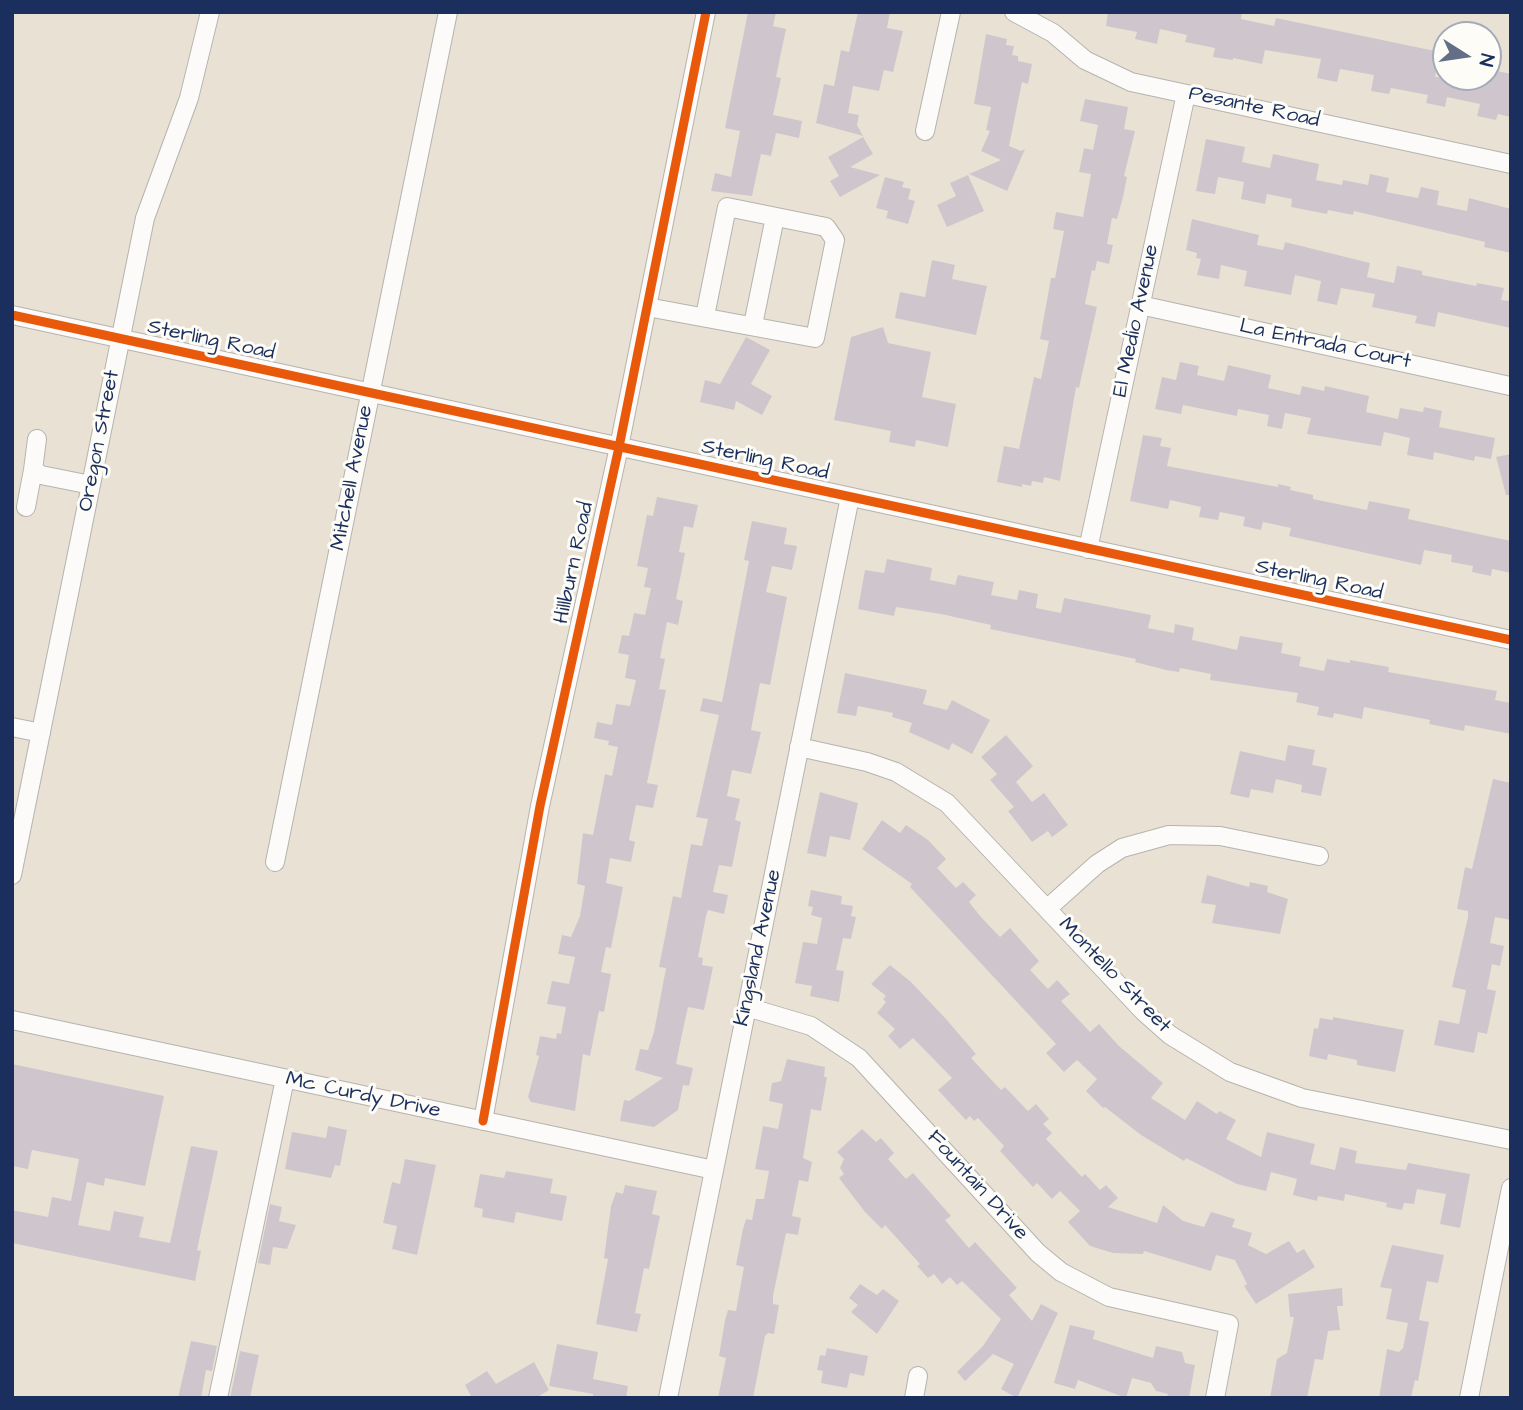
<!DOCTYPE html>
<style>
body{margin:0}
#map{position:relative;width:1523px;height:1410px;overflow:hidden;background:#e9e2d4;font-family:"Architects Daughter",sans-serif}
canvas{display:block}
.frame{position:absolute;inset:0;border:14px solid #1b2f5e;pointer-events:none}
.north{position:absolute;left:1432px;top:21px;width:70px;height:70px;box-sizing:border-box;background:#fdfcf7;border:2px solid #a3aaba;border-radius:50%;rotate:102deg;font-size:19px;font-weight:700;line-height:28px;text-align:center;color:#1b2f5e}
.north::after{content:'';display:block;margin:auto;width:24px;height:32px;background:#636e87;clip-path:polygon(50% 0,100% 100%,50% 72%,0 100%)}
</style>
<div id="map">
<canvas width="1523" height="1410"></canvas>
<div class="frame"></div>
<div class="north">N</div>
</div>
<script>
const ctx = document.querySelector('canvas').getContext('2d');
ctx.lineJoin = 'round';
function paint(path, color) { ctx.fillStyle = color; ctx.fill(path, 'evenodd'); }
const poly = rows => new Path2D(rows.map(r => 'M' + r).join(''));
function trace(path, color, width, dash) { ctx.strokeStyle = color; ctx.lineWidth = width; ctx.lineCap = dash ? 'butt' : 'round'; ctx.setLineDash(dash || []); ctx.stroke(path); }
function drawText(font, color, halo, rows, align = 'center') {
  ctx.font = font + ' "Architects Daughter",sans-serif'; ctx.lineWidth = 6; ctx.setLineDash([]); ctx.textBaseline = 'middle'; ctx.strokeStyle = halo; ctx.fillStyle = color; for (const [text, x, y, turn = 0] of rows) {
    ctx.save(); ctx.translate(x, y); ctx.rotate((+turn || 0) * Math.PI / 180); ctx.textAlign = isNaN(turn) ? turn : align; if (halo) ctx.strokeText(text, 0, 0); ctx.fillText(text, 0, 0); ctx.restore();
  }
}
paint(poly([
 [748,12,776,12,773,26,786,29,776,77,781,78,773,115,802,121,799,138,776,133,771,156,761,154,752,196,711,191,715,173,731,177,740,131,725,128],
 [858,12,890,12,887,28,903,31,893,72,884,70,879,91,853,86,848,113,859,115,857,125,863,136,816,123,824,84,834,86,841,50,849,52],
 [1108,12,1242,12,1241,19,1274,26,1276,18,1440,52,1435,77,1488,77,1488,69,1511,74,1511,117,1498,114,1496,120,1477,116,1480,104,1447,97,1445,107,1426,103,1428,95,1391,88,1389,94,1371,91,1374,75,1340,69,1337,82,1317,78,1321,59,1265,50,1262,64,1233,58,1233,60,1213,57,1215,48,1185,42,1187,35,1160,29,1157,44,1135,39,1137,32,1106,26],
 [986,34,1007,39,1006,45,1014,46,1012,55,1018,56,1018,61,1032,64,1028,84,1022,82,1009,146,1021,151,1025,149,1007,191,969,174,1001,160,981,151,990,131,986,130,991,107,974,104],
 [1085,99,1128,107,1124,129,1135,131,1124,176,1127,177,1123,197,1117,219,1112,218,1107,244,1113,245,1109,264,1097,261,1095,271,1092,270,1085,304,1097,307,1079,388,1076,387,1060,481,1044,477,1043,483,1032,481,1031,486,1022,484,1022,487,997,482,1004,446,1019,449,1034,377,1041,379,1049,341,1040,339,1051,278,1055,278,1064,231,1053,229,1056,212,1083,217,1091,174,1079,172,1084,148,1093,150,1098,125,1080,121],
 [863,137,873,154,850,167,880,175,840,197,830,181,839,176,828,157],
 [1206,139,1245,147,1242,162,1270,168,1273,154,1319,164,1316,180,1342,185,1343,180,1368,185,1370,174,1389,178,1386,192,1418,198,1421,187,1439,191,1437,205,1467,211,1469,198,1511,209,1511,253,1484,247,1485,242,1354,211,1353,215,1328,210,1327,214,1291,207,1292,199,1267,194,1265,204,1241,199,1244,182,1218,177,1215,194,1196,191],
 [968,175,984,211,947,227,937,205,956,196,950,183],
 [885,177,904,182,902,187,911,189,908,199,915,201,908,224,886,218,888,211,876,208],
 [1192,219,1259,235,1257,245,1283,250,1285,242,1370,263,1367,277,1394,283,1397,266,1422,271,1422,275,1476,286,1477,283,1504,288,1501,300,1509,301,1511,328,1438,312,1435,327,1415,323,1417,316,1372,307,1375,294,1341,288,1337,305,1317,301,1321,281,1295,275,1291,295,1244,286,1247,271,1221,265,1219,279,1197,275,1201,259,1196,258,1197,253,1186,250],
 [932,260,955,265,952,279,987,286,976,335,895,318,900,292,925,297],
 [883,327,888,343,931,352,922,397,956,404,948,447,916,440,915,447,889,442,891,431,834,420,851,337],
 [746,337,770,350,751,384,772,396,762,415,736,401,734,410,700,402,705,380,720,384],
 [1180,362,1199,366,1197,375,1224,381,1228,365,1271,375,1268,388,1300,395,1302,386,1324,391,1325,386,1369,396,1366,412,1398,419,1400,408,1423,412,1424,407,1442,411,1439,427,1495,438,1491,459,1475,456,1474,461,1434,452,1433,460,1407,455,1410,438,1384,432,1381,446,1307,434,1311,418,1285,413,1282,429,1267,426,1269,415,1238,409,1237,416,1183,405,1181,414,1155,409,1162,377,1176,380],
 [1143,435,1162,438,1160,446,1171,448,1167,466,1278,487,1278,484,1291,487,1290,490,1313,495,1313,499,1367,510,1369,501,1410,509,1408,519,1511,541,1511,573,1492,569,1491,576,1472,572,1473,566,1451,562,1452,555,1424,550,1421,565,1289,536,1291,528,1263,522,1261,530,1243,526,1245,517,1220,512,1218,520,1199,517,1201,507,1170,500,1168,509,1130,501],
 [1511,454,1511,495,1506,495,1496,457],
 [657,497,698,505,693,528,684,526,679,552,685,553,676,599,683,601,678,625,667,622,660,658,665,659,659,689,666,690,647,783,658,785,653,808,636,805,629,840,635,842,631,862,610,858,606,883,623,887,611,948,606,947,601,972,611,974,604,1012,599,1011,590,1056,583,1054,575,1111,531,1102,528,1097,539,1056,536,1055,540,1036,556,1039,557,1033,561,1034,566,1007,547,1004,552,981,569,984,575,957,558,954,562,935,571,937,580,916,585,886,577,884,583,833,593,835,605,774,612,776,618,747,608,745,609,741,594,738,597,722,612,725,616,704,630,706,636,680,625,678,629,655,618,653,622,635,629,636,634,613,645,615,651,588,644,587,648,568,637,566,647,515,653,516],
 [752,521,787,528,784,544,797,546,792,570,772,566,766,592,787,597,770,685,760,683,755,709,751,730,761,732,751,774,732,770,727,796,740,799,735,820,741,822,732,867,719,865,713,892,728,895,724,914,708,910,706,916,698,957,703,958,702,965,713,967,704,1010,688,1007,682,1034,676,1064,693,1068,689,1086,683,1085,678,1110,654,1127,620,1121,624,1100,629,1101,663,1078,635,1070,640,1049,648,1050,654,1032,666,968,659,967,673,896,681,898,691,844,702,846,708,819,696,817,719,715,700,711,703,698,722,702,749,561,744,560],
 [887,559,932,568,930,580,955,585,958,575,994,582,991,595,1017,600,1019,590,1038,594,1036,608,1061,613,1064,598,1151,615,1148,628,1174,633,1175,624,1194,628,1192,640,1211,644,1237,650,1240,636,1283,643,1281,653,1301,657,1299,666,1324,671,1327,659,1350,663,1350,660,1389,667,1388,672,1497,691,1495,700,1511,703,1511,734,1465,725,1464,731,1429,724,1430,720,1364,707,1362,719,1334,713,1333,718,1317,715,1319,707,1296,702,1298,693,1210,680,1211,674,1180,668,1179,672,1166,670,1135,662,1136,659,990,629,991,625,941,614,896,607,894,616,858,609,865,570,884,573],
 [845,673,927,690,923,704,947,710,952,700,990,720,972,754,952,743,949,750,909,732,912,723,892,717,893,713,858,706,856,716,837,713],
 [1006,735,1033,766,1016,782,1032,802,1044,793,1068,825,1052,837,1048,831,1032,842,1008,811,1014,807,990,780,997,774,981,757],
 [1288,745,1315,750,1312,765,1327,768,1321,796,1301,792,1302,785,1276,779,1273,793,1251,789,1249,798,1230,794,1240,751,1285,761],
 [1493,779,1511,783,1511,920,1495,917,1490,943,1504,946,1500,966,1492,964,1487,989,1496,991,1487,1034,1478,1032,1474,1053,1434,1045,1439,1020,1459,1024,1466,990,1452,987,1468,917,1468,911,1457,909,1465,867,1472,869],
 [820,792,858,803,850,840,830,836,826,857,807,853],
 [882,820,900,833,906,825,928,840,946,859,937,868,956,888,963,882,976,895,969,902,981,917,1000,937,1010,928,1039,961,1030,970,1048,989,1057,980,1070,994,1061,1001,1090,1032,1099,1024,1119,1046,1163,1083,1151,1098,1185,1120,1197,1101,1217,1114,1219,1111,1236,1120,1226,1139,1261,1157,1267,1132,1315,1144,1310,1164,1335,1170,1340,1147,1357,1151,1355,1163,1406,1170,1408,1163,1470,1174,1460,1228,1440,1224,1446,1194,1417,1189,1414,1204,1404,1203,1402,1210,1386,1207,1387,1203,1345,1194,1344,1201,1318,1196,1317,1201,1293,1195,1297,1179,1271,1172,1266,1191,1237,1184,1186,1158,1184,1161,1141,1135,1105,1107,1103,1108,1086,1091,1097,1079,1077,1060,1064,1072,1046,1053,1056,1044,910,887,912,884,862,849],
 [1207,875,1249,887,1250,882,1268,886,1267,892,1288,899,1280,934,1212,923,1216,905,1201,903],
 [811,890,842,896,841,904,853,906,851,916,856,917,851,939,843,938,836,970,844,971,839,1002,810,996,812,986,795,983,803,942,817,944,822,918,811,915,813,907,808,906],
 [890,965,911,982,946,1019,976,1054,971,1058,1001,1090,1005,1087,1028,1111,1036,1104,1049,1119,1043,1124,1052,1133,1046,1139,1082,1177,1085,1174,1100,1190,1106,1185,1118,1198,1108,1207,1157,1223,1163,1205,1183,1221,1204,1227,1211,1212,1235,1219,1232,1227,1252,1233,1248,1245,1266,1254,1289,1241,1297,1253,1304,1249,1315,1267,1256,1304,1244,1286,1247,1284,1235,1260,1216,1255,1211,1271,1144,1251,1143,1254,1113,1253,1090,1246,1068,1222,1080,1211,1060,1191,1052,1199,1037,1183,1033,1187,1000,1151,1004,1146,978,1118,974,1121,970,1116,966,1120,950,1103,938,1090,952,1078,913,1038,900,1049,888,1036,895,1029,877,1013,886,1002,883,999,886,996,871,984],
 [1333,1017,1404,1030,1395,1072,1357,1065,1357,1060,1328,1054,1327,1060,1309,1056,1314,1028,1318,1029,1320,1018,1333,1020],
 [787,1059,825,1067,824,1077,827,1077,821,1111,811,1109,803,1158,812,1162,808,1182,799,1180,792,1216,801,1218,798,1235,786,1233,773,1296,773,1304,779,1305,774,1334,768,1333,765,1336,753,1398,718,1398,726,1358,719,1356,725,1320,728,1310,736,1311,744,1267,736,1265,743,1229,746,1219,752,1220,756,1199,764,1199,769,1171,755,1169,763,1126,778,1129,783,1104,769,1101,772,1083,781,1081],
 [12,1064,164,1096,145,1186,105,1178,104,1186,87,1182,78,1225,110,1231,114,1211,144,1217,139,1237,170,1243,191,1146,218,1151,197,1250,201,1251,195,1281,12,1243,12,1210,48,1217,52,1197,71,1201,79,1159,32,1150,28,1169,12,1166],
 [328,1126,347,1130,340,1166,335,1165,331,1178,285,1169,292,1132,326,1138],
 [862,1129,876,1142,881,1138,894,1153,888,1159,906,1179,913,1173,951,1216,945,1220,969,1248,975,1242,1017,1288,1009,1295,1032,1321,1041,1304,1058,1313,1017,1398,1001,1389,1014,1364,993,1354,965,1381,957,1372,983,1346,1001,1319,962,1281,957,1285,950,1277,942,1284,934,1274,928,1278,917,1266,920,1264,885,1225,882,1229,865,1212,839,1178,844,1174,840,1168,844,1159,837,1152],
 [405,1159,436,1165,417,1255,392,1249,397,1226,383,1223,392,1182,400,1184],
 [506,1171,553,1179,550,1193,567,1196,562,1221,516,1212,514,1223,482,1217,483,1209,474,1207,480,1174,504,1178],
 [625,1185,657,1191,652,1214,660,1216,649,1269,644,1268,635,1313,641,1314,637,1332,596,1324,608,1259,604,1258,611,1206,616,1192,623,1194],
 [270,1204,282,1207,279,1221,296,1225,287,1249,273,1247,270,1265,258,1263],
 [1392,1245,1444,1255,1438,1283,1427,1281,1419,1320,1429,1322,1418,1381,1415,1380,1411,1398,1379,1398,1387,1349,1399,1352,1403,1348,1408,1323,1386,1319,1392,1289,1380,1287],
 [860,1284,877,1295,883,1289,899,1301,877,1334,851,1312,858,1305,849,1298],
 [1342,1288,1343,1306,1337,1306,1340,1330,1328,1331,1323,1360,1315,1359,1307,1398,1270,1398,1277,1359,1287,1353,1294,1317,1290,1317,1288,1294],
 [1070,1325,1095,1331,1093,1339,1153,1358,1156,1346,1182,1352,1185,1363,1195,1365,1189,1398,1167,1398,1168,1394,1156,1391,1151,1383,1132,1378,1126,1398,1078,1380,1075,1389,1054,1383],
 [191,1341,217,1346,212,1371,206,1370,201,1398,178,1398],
 [557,1344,598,1352,593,1379,628,1386,626,1398,593,1398,593,1394,549,1386],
 [827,1348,868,1356,864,1376,850,1373,847,1388,821,1383,823,1371,817,1370,820,1355,825,1356],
 [240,1351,259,1355,250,1398,230,1398],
 [534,1362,549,1390,536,1398,472,1398,465,1385,487,1371,496,1384]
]), '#cfc6cd');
const minor = poly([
 [1014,12,1053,33,1085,60,1131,82,1511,164],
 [925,131,951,12],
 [1140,305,1510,386],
 [647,307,815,338,835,240,826,227,727,207,705,316],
 [12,315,1511,640],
 [753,325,775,217],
 [37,439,33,470,41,475,91,485],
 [26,507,33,470],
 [1088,549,1186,94],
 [12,727,41,733],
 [799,747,867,762,896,772,947,803,1144,1012,1170,1035,1230,1072,1302,1098,1511,1140],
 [275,862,448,12],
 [12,875,145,218,189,98,210,12],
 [1048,908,1097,864,1122,848,1169,835,1220,836,1319,856],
 [747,1007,811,1026,859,1058,1038,1253,1061,1272,1109,1297,1229,1324,1215,1398],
 [12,1020,714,1170],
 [483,1121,540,806,619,447,706,12],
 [218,1398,285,1079],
 [668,1398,850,497],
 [914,1398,918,1376],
 [1469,1398,1511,1188]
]);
trace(minor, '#b5b3af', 20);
trace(minor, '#fcfbf9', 18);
trace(poly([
 [12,315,1511,640],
 [483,1121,540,806,619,447,706,12]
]), '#e8590c', 9);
drawText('21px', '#1b2f5e', '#fdfcf7', [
 ["Pesante Road",1254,108,12],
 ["El Medio Avenue",1137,321,-78],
 ["Sterling Road",211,341,12],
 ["La Entrada Court",1325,345,12],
 ["Oregon Street",100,441,-79],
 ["Sterling Road",765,461,12],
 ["Mitchell Avenue",353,478,-79],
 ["Hillburn Road",575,563,-78],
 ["Sterling Road",1319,581,12],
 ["Kingsland Avenue",759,948,-78],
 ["Montello Street",1114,976,46],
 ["Mc Curdy Drive",363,1096,12],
 ["Fountain Drive",977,1186,48]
]);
</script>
